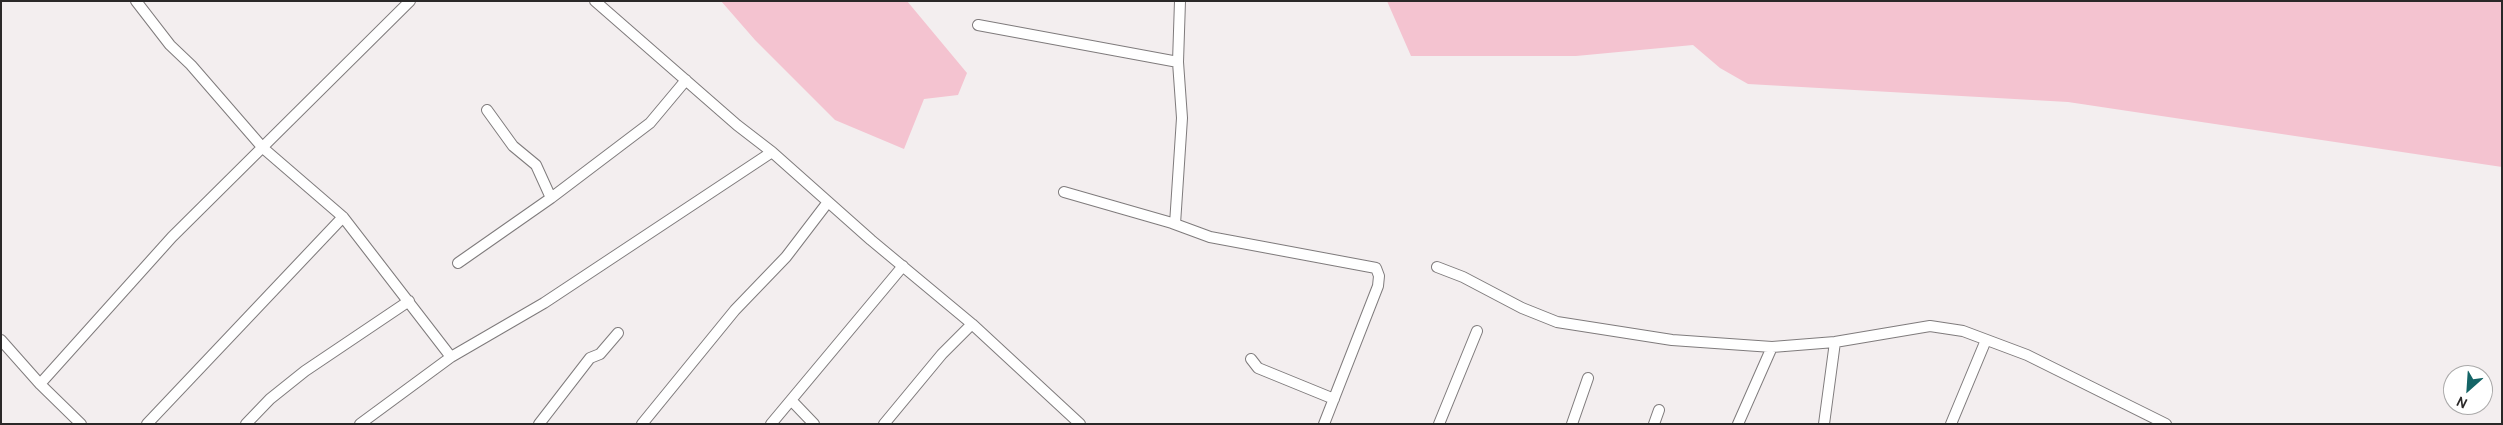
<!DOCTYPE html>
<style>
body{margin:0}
#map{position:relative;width:2503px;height:425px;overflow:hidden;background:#f3eeef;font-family:Cabin,sans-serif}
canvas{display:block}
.frame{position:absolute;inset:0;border:2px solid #2a2828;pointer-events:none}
.north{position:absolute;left:2443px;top:365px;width:50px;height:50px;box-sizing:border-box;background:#fff;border:1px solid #aaa9a9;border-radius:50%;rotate:206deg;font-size:14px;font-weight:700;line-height:20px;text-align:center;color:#2a2828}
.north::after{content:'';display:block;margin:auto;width:18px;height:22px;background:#146466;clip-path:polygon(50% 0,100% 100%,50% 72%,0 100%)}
</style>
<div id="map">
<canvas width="2503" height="425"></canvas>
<div class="frame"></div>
<div class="north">N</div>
</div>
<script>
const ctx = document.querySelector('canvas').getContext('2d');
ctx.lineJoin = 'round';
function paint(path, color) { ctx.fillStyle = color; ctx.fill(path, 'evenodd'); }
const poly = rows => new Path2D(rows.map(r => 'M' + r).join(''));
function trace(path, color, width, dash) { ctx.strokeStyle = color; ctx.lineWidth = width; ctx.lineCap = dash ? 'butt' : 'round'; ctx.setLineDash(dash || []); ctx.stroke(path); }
paint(poly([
 [721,1,907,1,967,73,958,95,924,99,904,149,835,120,755,40],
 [1387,1,2502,1,2502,167,2068,102,1748,84,1720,68,1693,45,1576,56,1411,56]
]), '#f4c3d0');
const minor = poly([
 [136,1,170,45,191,65,263,148,343,217,451,357],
 [595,1,737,125,772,152,871,240,972,324,1080,424],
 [978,25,1178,62],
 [487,110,513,146,536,165,551,198],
 [1064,192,1172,223,1210,237,1376,268,1379,276,1378,286,1324,424],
 [1175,224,1182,118,1178,62,1180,1],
 [458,263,551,198,650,123,686,80],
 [1437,267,1463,277,1522,308,1557,322,1672,340,1772,347,1835,342,1930,326,1963,331,2027,355,2166,424],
 [1,340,40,384,81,424],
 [1251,359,1258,368,1334,399],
 [40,384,172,237,410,1],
 [791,400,814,424],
 [147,424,343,217],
 [246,424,270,399,305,371,409,301],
 [360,424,451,357,544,303,772,152],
 [539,424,590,358,600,354,618,333],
 [642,424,735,310,786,257,828,202],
 [771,424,903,266],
 [884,424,942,354,972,324],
 [1439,424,1477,331],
 [1572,424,1588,378],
 [1654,424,1659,410],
 [1738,424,1772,347],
 [1824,424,1835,342],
 [1951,424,1986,340]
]);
trace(minor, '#7f7b7c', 12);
trace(minor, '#fff', 10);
</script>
